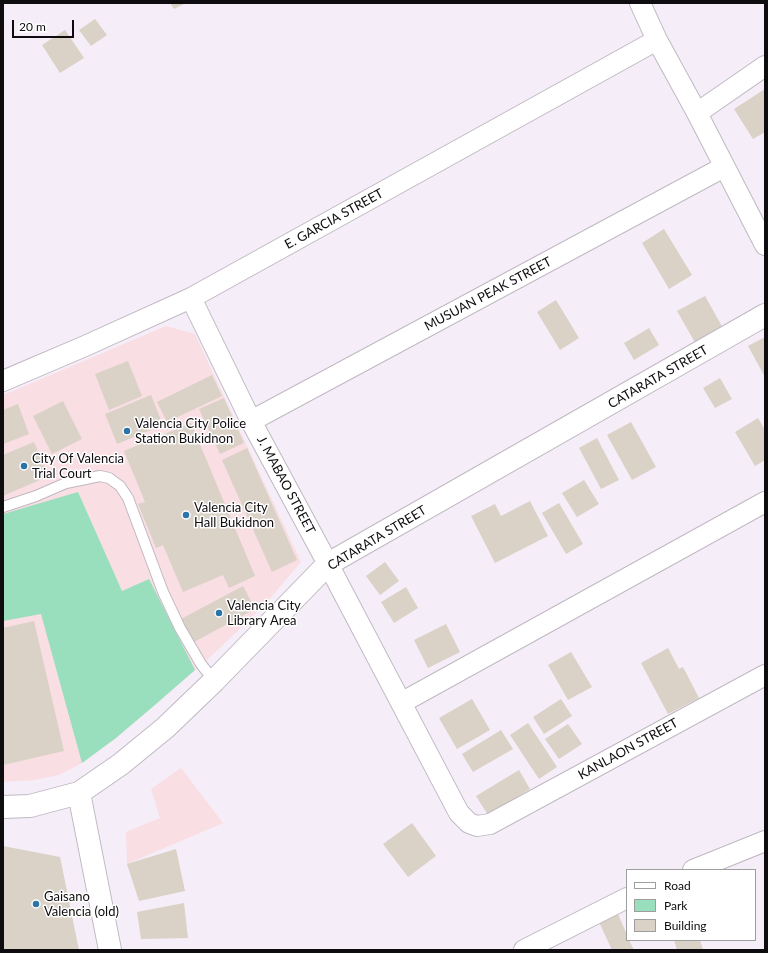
<!DOCTYPE html>
<style>
body{margin:0}
#map{position:relative;width:768px;height:953px;overflow:hidden;background:#f5edf7;font-family:Lato,sans-serif}
canvas{display:block}
.frame{position:absolute;inset:0;border:4px solid #0f0c0f;pointer-events:none}
.legend{position:absolute;left:626px;top:869px;width:130px;height:72px;box-sizing:border-box;background:#fff;border:1px solid #9f9e9f;margin:0;padding:5px 7px;list-style:none;font-size:12px;color:#0f0c0f}
.legend li{display:flex;align-items:center;gap:8px;height:20px}
.legend b{width:20px;border:1px solid #9f9e9f}
.scale{position:absolute;left:12px;top:20px;width:62px;height:18px;box-sizing:border-box;border:2px solid #0f0c0f;border-top:0;padding-left:5px;font-size:12px;line-height:14px;white-space:nowrap;color:#0f0c0f;-webkit-text-stroke:3px #fff;paint-order:stroke}
</style>
<div id="map">
<canvas width="768" height="953"></canvas>
<div class="frame"></div>
<ul class="legend">
<li><b style="height:5px;background:#fff"></b>Road</li>
<li><b style="height:11px;background:#99dfbd"></b>Park</li>
<li><b style="height:11px;background:#dad1c7"></b>Building</li>
</ul>
<div class="scale">20 m</div>
</div>
<script>
const ctx = document.querySelector('canvas').getContext('2d');
ctx.lineJoin = 'round';
function paint(path, color) { ctx.fillStyle = color; ctx.fill(path, 'evenodd'); }
const poly = rows => new Path2D(rows.map(r => 'M' + r).join(''));
function trace(path, color, width, dash) { ctx.strokeStyle = color; ctx.lineWidth = width; ctx.lineCap = dash ? 'butt' : 'round'; ctx.setLineDash(dash || []); ctx.stroke(path); }
function drawText(font, color, halo, rows, align = 'center') {
  ctx.font = font + ' Lato,sans-serif'; ctx.lineWidth = 3; ctx.setLineDash([]); ctx.textBaseline = 'middle'; ctx.strokeStyle = halo; ctx.fillStyle = color; for (const [text, x, y, turn = 0] of rows) {
    ctx.save(); ctx.translate(x, y); ctx.rotate((+turn || 0) * Math.PI / 180); ctx.textAlign = isNaN(turn) ? turn : align; if (halo) ctx.strokeText(text, 0, 0); ctx.fillText(text, 0, 0); ctx.restore();
  }
}
paint(poly([
 [166,326,195,334,301,562,273,595,245,624,208,659,156,704,116,738,82,763,59,775,35,780,3,782,3,395,13,391],
 [181,768,223,823,127,864,126,832,160,818,151,789]
]), '#f9dee3');
paint(poly([
 [78,492,122,591,149,579,195,670,156,704,116,738,82,763,41,614,3,621,3,514]
]), '#99dfbd');
paint(poly([
 [170,3,186,3,174,9],
 [95,19,107,35,91,46,79,30],
 [65,30,84,58,60,73,42,45],
 [765,89,765,132,753,139,734,109],
 [664,229,692,275,669,289,642,243],
 [705,296,724,330,697,346,677,311],
 [556,300,579,338,560,350,537,312],
 [649,328,659,345,634,360,624,343],
 [765,337,765,377,748,346],
 [128,361,142,396,109,410,95,374],
 [212,375,222,396,167,422,157,402],
 [720,378,732,399,715,408,703,388],
 [151,395,163,425,117,444,105,414],
 [224,398,244,443,220,454,199,409],
 [63,401,82,439,52,454,33,416],
 [18,404,29,434,3,444,3,410],
 [758,418,765,430,765,460,755,466,735,432],
 [631,422,656,467,632,480,607,435],
 [191,423,255,576,229,588,223,575,183,592,163,545,156,548,138,504,145,502,124,451],
 [597,438,619,480,601,489,579,448],
 [34,442,49,476,3,496,3,455],
 [247,448,297,560,272,572,222,460],
 [584,480,599,504,577,517,562,493],
 [530,501,548,536,495,563,471,516,495,504,501,516],
 [559,503,583,544,566,554,542,513],
 [385,562,399,581,380,595,366,576],
 [243,586,255,609,194,642,181,619],
 [406,587,418,608,394,623,381,602],
 [34,621,64,751,3,765,3,628],
 [446,624,460,652,428,668,414,640],
 [668,648,679,669,683,667,699,698,668,714,641,663],
 [571,652,592,687,568,700,548,665],
 [472,699,490,730,457,749,439,718],
 [561,699,572,716,544,734,533,717],
 [528,723,557,767,539,779,510,735],
 [568,724,582,744,559,759,545,739],
 [501,730,513,749,473,772,462,754],
 [519,770,530,789,488,815,476,796],
 [412,823,436,856,408,877,383,844],
 [3,846,60,857,79,950,3,950],
 [176,849,185,891,139,901,127,864],
 [184,903,188,938,141,939,137,912],
 [618,914,627,935,627,940,629,940,634,950,612,950,599,922],
 [674,940,700,940,703,950,677,950]
]), '#dad1c7');
const service = poly([
 [3,507,36,496,66,483,100,476,109,478,120,486,128,498,163,592,180,628,201,664,214,681]
]);
const minor = poly([
 [640,3,657,40,697,113,765,245],
 [697,113,765,66],
 [191,298,251,421,328,564,459,813,469,823,477,826,490,824,765,675],
 [3,381,85,346,191,298,657,40],
 [251,421,724,167],
 [401,703,765,502],
 [693,870,765,841],
 [524,950,627,898]
]);
const tertiary = poly([
 [79,793,110,950],
 [3,807,30,806,79,793,121,764,165,728,214,681,328,564,765,315]
]);
trace(service, '#c0b8c2', 12);
trace(minor, '#c0b8c2', 22);
trace(tertiary, '#c0b8c2', 24);
trace(service, '#fff', 10);
trace(minor, '#fff', 20);
trace(tertiary, '#fff', 22);
for (const [x, y, r, color] of [
 [127,431,4,"#2b74a8"],
 [24,466,4,"#2b74a8"],
 [186,515,4,"#2b74a8"],
 [219,613,4,"#2b74a8"],
 [36,904,4,"#2b74a8"]
]) { const dot = new Path2D(); dot.arc(x, y, r, 0, 2 * Math.PI); ctx.fillStyle = color; ctx.fill(dot); trace(dot, '#fff', 1.5); }
drawText('13px', '#0f0c0f', '#fff', [
 ["E. GARCIA STREET",334,219,-29],
 ["MUSUAN PEAK STREET",488,294,-28],
 ["CATARATA STREET",658,377,-30],
 ["J. MABAO STREET",286,485,62],
 ["CATARATA STREET",377,538,-31],
 ["KANLAON STREET",628,749,-29]
]);
drawText('13px', '#0f0c0f', '#fff', [
 ["Valencia City Police",135,424],
 ["Station Bukidnon",135,439],
 ["City Of Valencia",32,459],
 ["Trial Court",32,474],
 ["Valencia City",194,508],
 ["Hall Bukidnon",194,523],
 ["Valencia City",227,606],
 ["Library Area",227,621],
 ["Gaisano",44,897],
 ["Valencia (old)",44,912]
], 'left');
</script>
